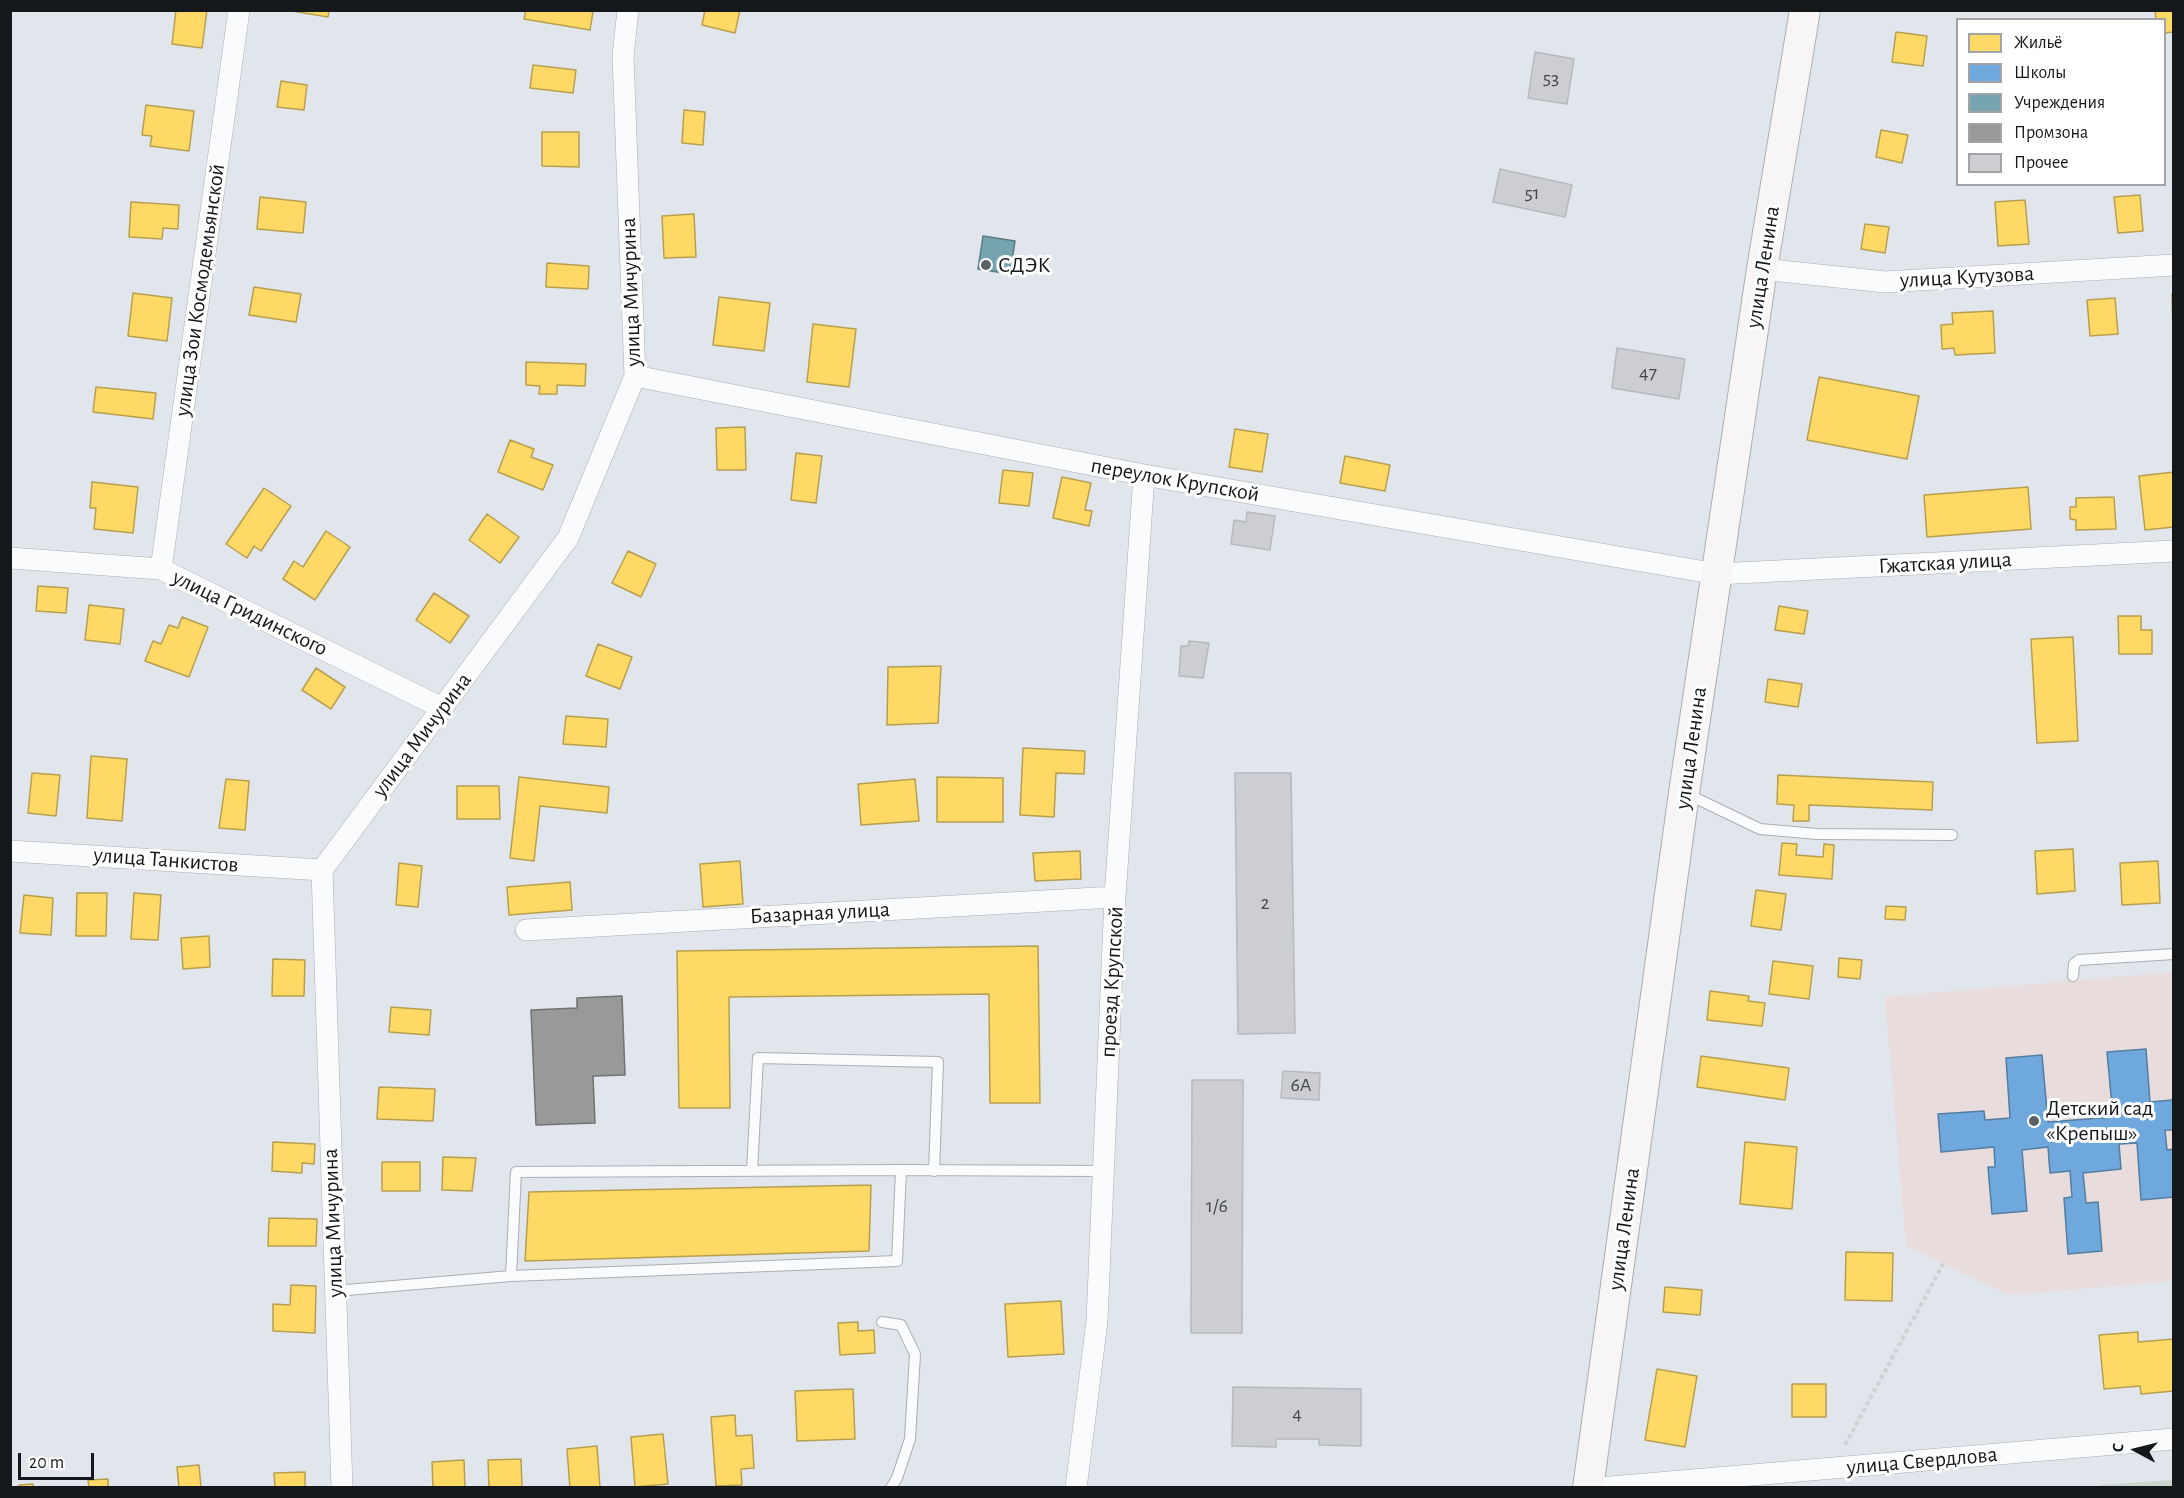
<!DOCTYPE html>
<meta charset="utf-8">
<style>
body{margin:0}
#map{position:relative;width:2184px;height:1498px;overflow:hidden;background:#e0e6eb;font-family:"Alegreya Sans",sans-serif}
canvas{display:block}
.frame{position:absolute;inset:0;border:12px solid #14181b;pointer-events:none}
.legend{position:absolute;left:1956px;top:18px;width:210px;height:168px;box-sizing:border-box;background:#fff;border:2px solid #a1a3a4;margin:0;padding:8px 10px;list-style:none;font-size:18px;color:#14181b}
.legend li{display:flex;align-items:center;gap:12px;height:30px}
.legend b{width:30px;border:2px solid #a1a3a4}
.north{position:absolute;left:2106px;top:1420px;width:60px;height:60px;-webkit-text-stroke:4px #fff;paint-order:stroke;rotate:277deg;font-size:16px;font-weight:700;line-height:24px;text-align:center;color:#14181b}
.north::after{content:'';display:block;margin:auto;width:21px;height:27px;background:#14181b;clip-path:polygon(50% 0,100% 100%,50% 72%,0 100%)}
.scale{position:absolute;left:18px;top:1453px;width:76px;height:27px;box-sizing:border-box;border:3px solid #14181b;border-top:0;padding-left:8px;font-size:18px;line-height:21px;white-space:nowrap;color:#14181b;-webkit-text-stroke:4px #fff;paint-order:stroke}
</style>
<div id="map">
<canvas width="2184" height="1498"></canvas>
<div class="frame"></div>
<ul class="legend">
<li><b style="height:16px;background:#ffd966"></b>Жильё</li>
<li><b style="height:16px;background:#6fa8dc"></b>Школы</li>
<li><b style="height:16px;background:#76a5af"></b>Учреждения</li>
<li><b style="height:16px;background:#999"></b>Промзона</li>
<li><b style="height:16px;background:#ccced2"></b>Прочее</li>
</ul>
<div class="north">С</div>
<div class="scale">20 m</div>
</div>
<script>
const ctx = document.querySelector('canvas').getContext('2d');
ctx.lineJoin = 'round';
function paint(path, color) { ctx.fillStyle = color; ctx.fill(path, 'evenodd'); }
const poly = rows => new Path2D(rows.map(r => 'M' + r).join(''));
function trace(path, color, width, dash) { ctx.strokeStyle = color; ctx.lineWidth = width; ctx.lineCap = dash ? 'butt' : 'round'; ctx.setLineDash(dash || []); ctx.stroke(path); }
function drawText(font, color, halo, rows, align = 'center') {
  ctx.font = font + ' "Alegreya Sans",sans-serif'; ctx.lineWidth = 6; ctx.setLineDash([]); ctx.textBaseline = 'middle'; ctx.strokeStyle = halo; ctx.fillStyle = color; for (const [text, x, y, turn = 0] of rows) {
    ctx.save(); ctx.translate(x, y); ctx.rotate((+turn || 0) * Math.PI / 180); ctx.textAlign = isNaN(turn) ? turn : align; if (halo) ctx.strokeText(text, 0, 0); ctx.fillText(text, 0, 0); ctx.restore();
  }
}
paint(poly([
 [2173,972,2173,1281,2009,1295,1906,1246,1885,997]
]), '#e8dcdd');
paint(poly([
 [2173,1480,2173,1487,2098,1487,2098,1485]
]), '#cbd6ce');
const homes = poly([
 [176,10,207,10,202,48,172,44,176,10],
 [286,10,329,10,328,17,286,10],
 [526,10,587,10,593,12,590,30,524,19,526,10],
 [705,10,740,10,735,33,702,25,705,10],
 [2155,10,2174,10,2174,32,2164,33,2164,20,2156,20,2155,10],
 [1896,32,1927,36,1923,66,1892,62,1896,32],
 [533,65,576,70,573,93,530,88,533,65],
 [281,81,307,85,304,110,277,107,281,81],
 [146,105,194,111,189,151,150,146,152,136,142,135,146,105],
 [684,110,705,112,703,145,682,143,684,110],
 [1881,130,1908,135,1902,163,1876,157,1881,130],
 [542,132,579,132,579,167,542,166,542,132],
 [2140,195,2143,231,2118,233,2114,197,2140,195],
 [260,197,306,202,303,233,257,229,260,197],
 [2025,200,2029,244,1998,246,1995,202,2025,200],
 [131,202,179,205,178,229,163,228,162,239,129,237,131,202],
 [694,214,696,257,664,258,662,216,694,214],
 [1865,224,1889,227,1885,253,1861,249,1865,224],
 [547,263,589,266,588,289,546,287,547,263],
 [254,287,301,294,296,322,249,315,254,287],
 [133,293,172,298,167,341,128,336,133,293],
 [2172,294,2174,294,2174,335,2173,335,2172,294],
 [719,297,770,303,764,351,713,345,719,297],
 [2115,298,2118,334,2090,336,2087,300,2115,298],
 [1993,311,1995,353,1955,355,1954,348,1942,349,1941,325,1953,324,1952,313,1993,311],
 [813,324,856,329,849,387,807,382,813,324],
 [526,362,586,364,585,386,557,385,557,394,539,394,540,386,526,385,526,362],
 [1819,377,1919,396,1907,459,1807,440,1819,377],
 [96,387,156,393,153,419,93,412,96,387],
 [745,427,746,470,717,470,716,428,745,427],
 [1235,429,1268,434,1262,472,1229,467,1235,429],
 [510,440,534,449,531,457,553,465,543,490,498,472,510,440],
 [796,453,822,456,816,503,791,500,796,453],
 [1345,456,1390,465,1385,491,1340,483,1345,456],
 [1003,470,1033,473,1029,506,999,503,1003,470],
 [2174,472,2174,527,2145,530,2139,476,2174,472],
 [1062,477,1091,483,1085,510,1092,511,1089,526,1053,518,1062,477],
 [92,482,138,487,133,533,94,529,96,508,90,508,92,482],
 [2028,487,2031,529,1927,537,1924,495,2028,487],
 [264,488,291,506,261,551,254,546,247,558,226,544,264,488],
 [2114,497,2116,529,2076,530,2076,520,2070,519,2070,507,2076,507,2076,498,2114,497],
 [487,514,519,537,500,563,469,540,487,514],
 [326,531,350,547,315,600,283,579,294,561,303,567,326,531],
 [628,551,656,564,641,597,612,583,628,551],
 [38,586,68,588,66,613,36,611,38,586],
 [434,593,469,616,450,643,416,620,434,593],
 [89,605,124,609,120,644,85,640,89,605],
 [1779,606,1808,611,1804,634,1775,630,1779,606],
 [2118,616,2141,616,2141,630,2152,630,2152,654,2119,654,2118,616],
 [182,617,208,627,189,677,145,661,153,641,161,644,169,625,178,628,182,617],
 [2073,637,2078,741,2037,743,2031,639,2073,637],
 [598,644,632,657,620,689,586,676,598,644],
 [941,666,938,723,887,725,888,667,941,666],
 [316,668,345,687,331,709,302,690,316,668],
 [1768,679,1802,684,1798,707,1765,702,1768,679],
 [566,716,608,719,606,747,563,744,566,716],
 [1023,748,1085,751,1084,774,1056,773,1054,817,1020,815,1023,748],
 [91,756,127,759,122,821,87,818,91,756],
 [32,773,60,775,56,816,28,813,32,773],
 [1778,775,1933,782,1932,810,1809,805,1809,821,1793,821,1794,805,1777,804,1778,775],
 [519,777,609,787,607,813,540,806,534,861,510,858,519,777],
 [937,777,1003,778,1003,822,937,822,937,777],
 [226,779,249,781,245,830,219,828,226,779],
 [915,779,919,821,861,825,858,784,915,779],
 [457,786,499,786,500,819,457,819,457,786],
 [1782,843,1797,844,1796,855,1823,857,1824,844,1834,845,1832,879,1779,875,1782,843],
 [2073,849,2075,891,2037,894,2035,851,2073,849],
 [1080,851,1081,879,1035,881,1033,853,1080,851],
 [740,861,743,904,703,907,700,864,740,861],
 [2158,861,2160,903,2122,905,2120,863,2158,861],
 [399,863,422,866,418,907,396,905,399,863],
 [570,882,572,910,509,915,507,887,570,882],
 [1756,890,1786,894,1781,930,1751,926,1756,890],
 [77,893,107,893,106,936,76,936,77,893],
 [134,893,161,895,158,940,131,939,134,893],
 [24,895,53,898,51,935,20,933,24,895],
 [1886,906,1906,907,1905,920,1885,919,1886,906],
 [209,936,210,967,183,969,181,938,209,936],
 [1038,946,1040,1103,990,1103,989,994,729,997,730,1108,679,1108,677,951,1038,946],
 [1839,958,1862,960,1860,979,1838,977,1839,958],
 [273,959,305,960,304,996,272,996,273,959],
 [1773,961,1813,966,1809,999,1769,994,1773,961],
 [1710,991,1749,996,1748,1001,1765,1003,1762,1026,1707,1020,1710,991],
 [391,1007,431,1010,429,1035,389,1032,391,1007],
 [1701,1056,1789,1068,1785,1100,1697,1087,1701,1056],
 [379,1087,435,1089,433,1121,377,1119,379,1087],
 [273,1142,315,1144,314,1164,302,1163,302,1173,272,1171,273,1142],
 [1745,1142,1797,1147,1792,1209,1740,1204,1745,1142],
 [443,1157,476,1158,472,1191,442,1190,443,1157],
 [382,1162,420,1162,420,1191,382,1191,382,1162],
 [871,1185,869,1251,525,1261,529,1192,871,1185],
 [269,1218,317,1219,316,1246,268,1246,269,1218],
 [1846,1252,1893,1253,1892,1301,1845,1300,1846,1252],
 [291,1285,316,1286,315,1333,273,1331,273,1304,290,1305,291,1285],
 [1665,1287,1702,1290,1700,1315,1663,1312,1665,1287],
 [1061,1301,1064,1354,1008,1357,1005,1304,1061,1301],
 [858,1322,858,1331,874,1330,875,1353,840,1355,838,1323,858,1322],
 [2138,1332,2138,1342,2174,1339,2174,1391,2141,1394,2140,1386,2104,1389,2099,1335,2138,1332],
 [1657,1369,1697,1376,1685,1447,1645,1440,1657,1369],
 [1792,1384,1826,1384,1826,1417,1792,1417,1792,1384],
 [853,1389,855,1439,797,1441,795,1391,853,1389],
 [735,1415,736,1436,752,1435,754,1468,741,1469,742,1485,716,1486,711,1417,735,1415],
 [663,1434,668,1484,635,1487,631,1437,663,1434],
 [597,1446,600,1488,570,1488,567,1449,597,1446],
 [521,1459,522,1488,489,1488,488,1460,521,1459],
 [464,1460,465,1488,433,1488,432,1462,464,1460],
 [199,1465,201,1488,179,1488,177,1467,199,1465],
 [305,1472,305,1488,275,1488,274,1473,305,1472],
 [108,1479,108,1488,89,1488,88,1480,108,1479],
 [33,1484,33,1488,19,1488,19,1485,33,1484]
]);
paint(homes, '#ffd966');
trace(homes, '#b89f50', 1.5);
const schools = poly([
 [2146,1049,2150,1102,2172,1100,2174,1094,2174,1130,2165,1130,2167,1150,2174,1149,2174,1197,2141,1200,2137,1143,2119,1144,2121,1169,2083,1173,2086,1203,2098,1202,2102,1251,2068,1254,2064,1198,2072,1197,2070,1171,2050,1173,2048,1147,2022,1150,2027,1211,1992,1214,1988,1167,1995,1167,1994,1147,1941,1152,1938,1114,1984,1111,1985,1120,2010,1118,2006,1058,2042,1055,2048,1122,2113,1117,2107,1052,2146,1049]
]);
paint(schools, '#6fa8dc');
trace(schools, '#547da2', 1.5);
const public = poly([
 [983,236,1015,241,1010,274,978,269,983,236]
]);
paint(public, '#76a5af');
trace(public, '#597b83', 1.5);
const industry = poly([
 [622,996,625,1075,593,1076,595,1123,536,1125,531,1010,577,1008,577,998,622,996]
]);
paint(industry, '#999');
trace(industry, '#717273', 1.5);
const building = poly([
 [1535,52,1574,59,1567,104,1528,98,1535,52],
 [1500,169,1572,185,1565,217,1493,202,1500,169],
 [1617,348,1685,359,1679,399,1612,388,1617,348],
 [1247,512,1275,516,1270,550,1231,544,1234,520,1246,522,1247,512],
 [1189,641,1209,643,1203,678,1179,676,1181,646,1188,646,1189,641],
 [1235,773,1291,773,1295,1033,1238,1034,1235,773],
 [1283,1071,1320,1073,1319,1100,1281,1098,1283,1071],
 [1192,1080,1243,1080,1242,1333,1191,1333,1192,1080],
 [1233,1387,1361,1389,1361,1446,1319,1445,1319,1439,1276,1439,1276,1447,1232,1446,1233,1387]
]);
paint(building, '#ccced2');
trace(building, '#b6b9bd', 1.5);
const lane = poly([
 [1687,794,1760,829,1817,834,1952,835],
 [2073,976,2074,964,2079,960,2174,954],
 [752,1171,758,1058,938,1062,934,1171],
 [511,1276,516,1172,901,1170],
 [335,1291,511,1276,897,1261,901,1170,1103,1171],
 [882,1322,901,1325,915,1354,910,1439,897,1478,891,1488]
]);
const street = poly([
 [1762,269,1885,282,2174,265],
 [635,376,1144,475,1717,574,2174,551],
 [10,558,161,569,442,708],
 [161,569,239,10],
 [10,851,322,870],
 [526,930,1115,897],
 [342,1488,322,870,568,538,635,376,623,56,628,10],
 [1076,1488,1097,1321,1115,897,1144,475],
 [1599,1488,2174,1439]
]);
const secondary = poly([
 [1588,1488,1684,793,1762,269,1805,10]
]);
trace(lane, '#aaaeb1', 12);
trace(street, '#aaaeb1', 22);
trace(secondary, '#aaaeb1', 32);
trace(poly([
 [1845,1445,1943,1264]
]), '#cfd1d2', 4, [4.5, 3]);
trace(lane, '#fafbfc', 10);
trace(street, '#fafbfc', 21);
trace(secondary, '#f7f5f6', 30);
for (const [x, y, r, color] of [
 [986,265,6,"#5b6064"],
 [2034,1121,6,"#5b6064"]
]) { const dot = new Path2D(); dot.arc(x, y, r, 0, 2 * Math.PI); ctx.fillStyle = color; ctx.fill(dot); trace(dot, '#fff', 2); }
drawText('20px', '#44484b', null, [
 ["53",1551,78],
 ["51",1532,193],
 ["47",1648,373],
 ["2",1265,903],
 ["6А",1301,1085],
 ["1/6",1217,1206],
 ["4",1297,1414]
]);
drawText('22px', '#14181b', '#fff', [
 ["СДЭК",998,265],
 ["Детский сад",2046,1108],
 ["«Крепыш»",2046,1133]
], 'left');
drawText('22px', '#14181b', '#fff', [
 ["улица Ленина",1763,267,-81],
 ["улица Кутузова",1967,277,-3],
 ["улица Зои Космодемьянской",200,290,-82],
 ["улица Мичурина",631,292,-92],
 ["переулок Крупской",1175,480,10],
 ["Гжатская улица",1945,563,-3],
 ["улица Гридинского",250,613,26],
 ["улица Мичурина",422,735,-53],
 ["улица Ленина",1691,748,-82],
 ["улица Танкистов",166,860,4],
 ["Базарная улица",820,913,-3],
 ["проезд Крупской",1112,982,-87],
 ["улица Мичурина",333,1223,-92],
 ["улица Ленина",1624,1229,-82],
 ["улица Свердлова",1922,1461,-5]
]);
</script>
